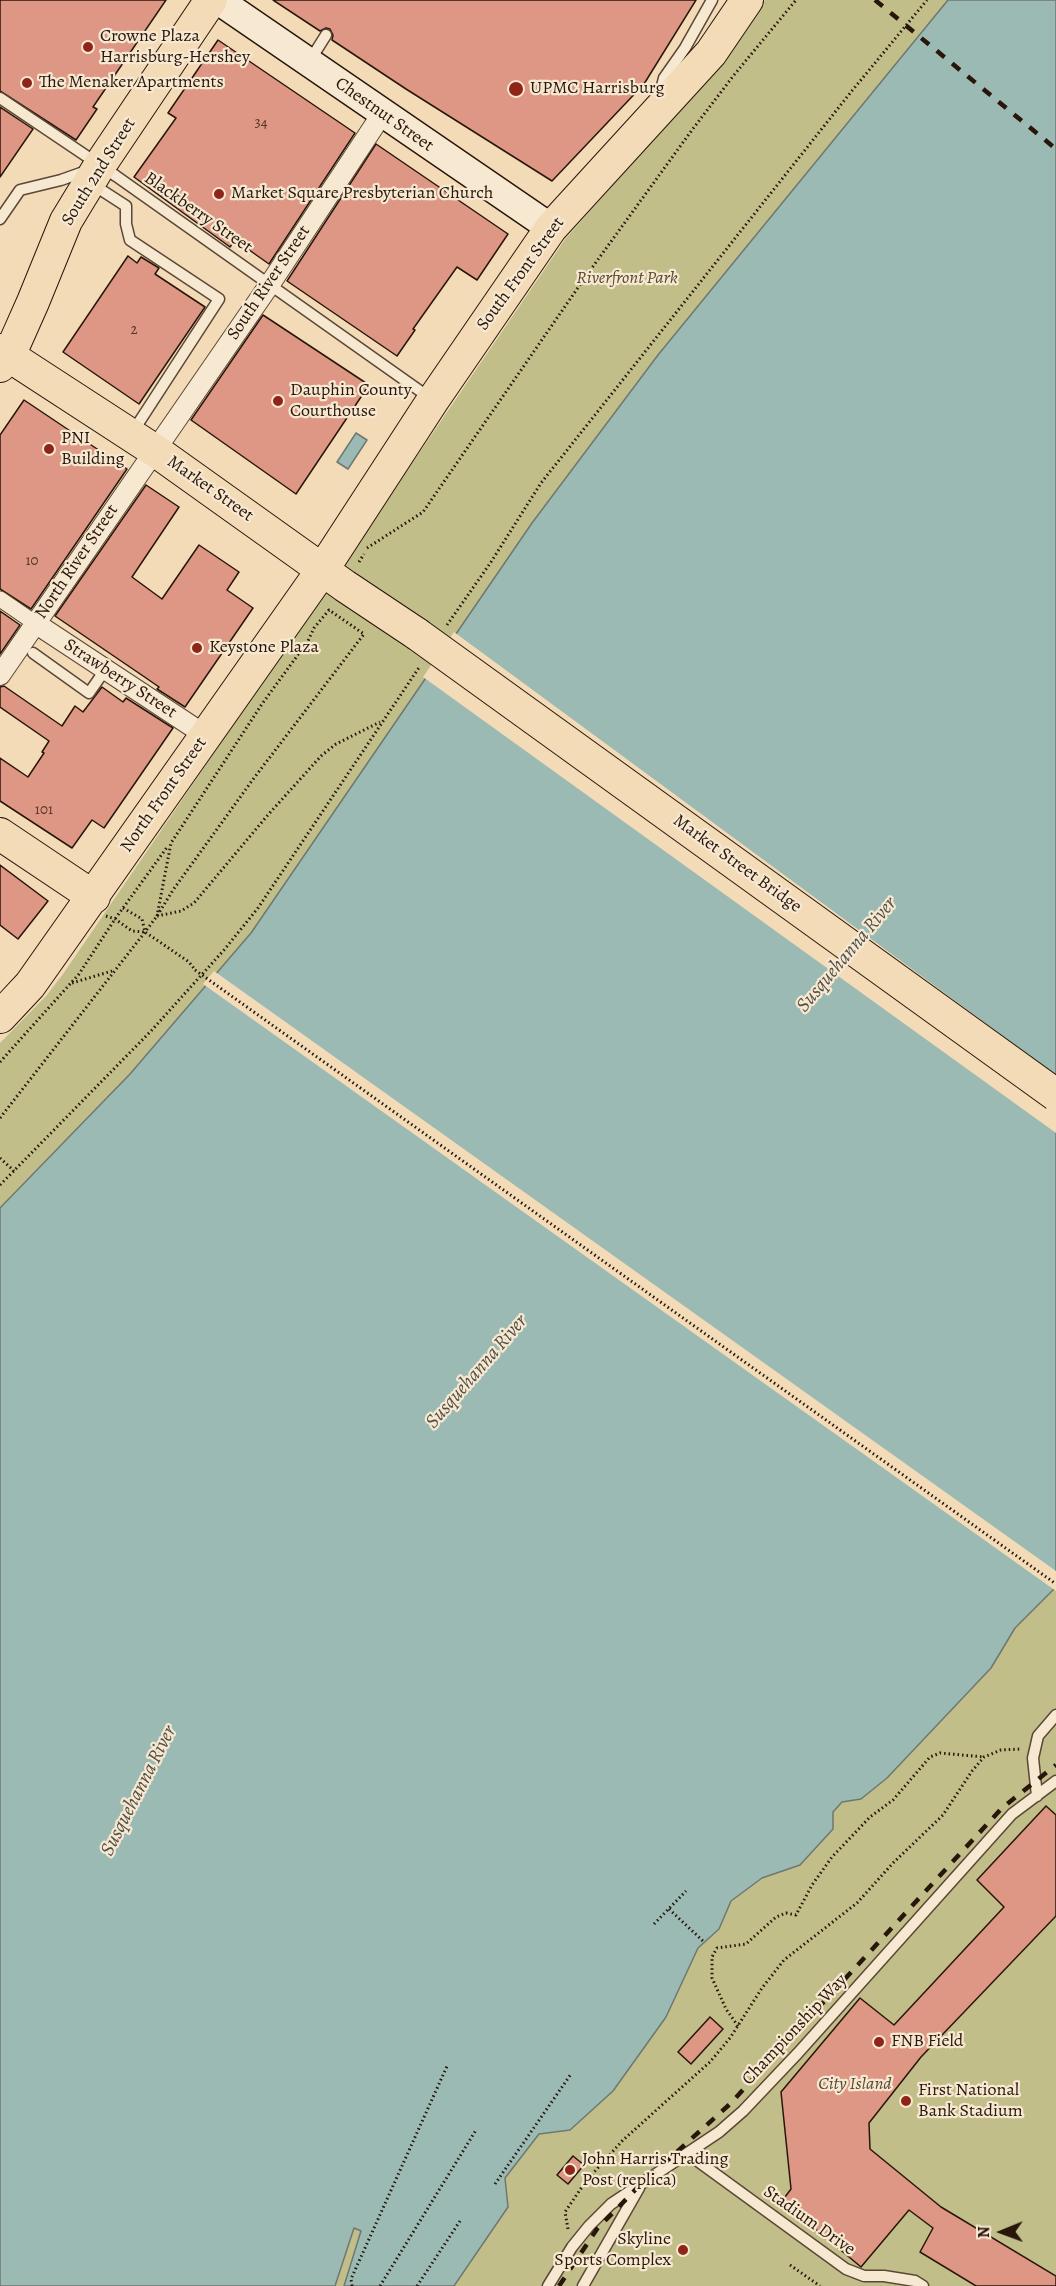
<!DOCTYPE html>
<style>
body{margin:0}
#map{position:relative;width:1056px;height:2286px;overflow:hidden;background:#f3dbb8;font-family:Alegreya,serif}
canvas{display:block}
.north{position:absolute;left:972px;top:2202px;width:60px;height:60px;-webkit-text-stroke:4px #f7e8d1;paint-order:stroke;rotate:269deg;font-size:16px;font-weight:700;line-height:24px;text-align:center;color:#28160a}
.north::after{content:'';display:block;margin:auto;width:21px;height:27px;background:#28160a;clip-path:polygon(50% 0,100% 100%,50% 72%,0 100%)}
</style>
<div id="map">
<canvas width="1056" height="2286"></canvas>
<div class="north">N</div>
</div>
<script>
const ctx = document.querySelector('canvas').getContext('2d');
ctx.lineJoin = 'round';
function paint(path, color) { ctx.fillStyle = color; ctx.fill(path, 'evenodd'); }
const poly = rows => new Path2D(rows.map(r => 'M' + r).join(''));
function trace(path, color, width, dash) { ctx.strokeStyle = color; ctx.lineWidth = width; ctx.lineCap = dash ? 'butt' : 'round'; ctx.setLineDash(dash || []); ctx.stroke(path); }
function drawText(font, color, halo, rows, align = 'center') {
  ctx.font = font + ' Alegreya,serif'; ctx.lineWidth = 4.5; ctx.setLineDash([]); ctx.textBaseline = 'middle'; ctx.strokeStyle = halo; ctx.fillStyle = color; for (const [text, x, y, turn = 0] of rows) {
    ctx.save(); ctx.translate(x, y); ctx.rotate((+turn || 0) * Math.PI / 180); ctx.textAlign = isNaN(turn) ? turn : align; if (halo) ctx.strokeText(text, 0, 0); ctx.fillText(text, 0, 0); ctx.restore();
  }
}
paint(poly([
 [765,0,948,0,658,355,532,523,251,933,130,1074,0,1208,0,1043,46,996,63,974,566,238,714,71],
 [1056,1587,1056,2286,454,2286,508,2207,504,2178,539,2134,570,2130,613,2091,666,2017,698,1948,719,1929,730,1901,762,1878,800,1865,833,1812,842,1802,861,1799,887,1778,991,1668,1015,1628],
 [353,2228,361,2231,344,2286,335,2286]
]), '#c1be8a');
const water = poly([
 [948,0,1056,0,1056,1587,1015,1628,991,1668,887,1778,861,1799,842,1802,833,1812,833,1829,800,1865,762,1878,731,1901,719,1929,698,1948,666,2017,613,2091,570,2130,539,2134,505,2178,508,2207,454,2286,344,2286,361,2231,354,2228,335,2286,0,2286,0,1208,130,1074,251,933,532,523,658,355,948,0],
 [356,433,367,440,348,469,337,462,356,433]
]);
paint(water, '#9cbab4');
trace(water, '#6e7870', 1.5);
paint(poly([
 [454,632,1056,1075,1056,1133,423,677],
 [214,971,1056,1571,1056,1591,203,984]
]), '#f3dbb8');
const building = poly([
 [0,0,166,0,93,107,97,109,76,140,0,91,0,0],
 [273,0,696,0,644,84,552,181,406,89,332,40,333,35,330,29,326,28,320,31,273,0],
 [218,40,355,133,269,264,235,240,230,247,134,177,176,118,168,113,218,40],
 [0,107,33,129,0,177,0,107],
 [376,144,508,234,477,280,457,267,413,329,415,330,397,356,287,281,376,144],
 [128,256,137,263,141,257,159,268,155,274,205,307,139,404,63,352,128,256],
 [263,315,369,385,296,494,191,420,263,315],
 [24,400,127,469,31,609,0,589,0,435,24,400],
 [146,485,179,507,132,577,162,599,199,545,239,572,227,590,253,608,185,707,157,689,159,687,146,678,55,616,146,485],
 [0,611,20,625,0,654,0,611],
 [4,686,62,726,75,706,83,712,102,687,123,702,126,698,173,728,104,828,92,820,72,848,0,801,0,758,28,777,44,753,42,752,49,741,0,707,0,687,4,686],
 [0,865,48,901,18,939,0,925,0,865],
 [1046,1806,1056,1815,1056,1916,921,2057,869,2123,870,2149,941,2207,1056,2276,1056,2286,976,2286,920,2252,933,2228,909,2210,861,2267,782,2201,791,2189,781,2092,860,1998,894,2025,1004,1907,977,1880,1046,1806],
 [710,2017,723,2029,691,2064,678,2052,710,2017],
 [573,2156,584,2165,568,2184,557,2175,573,2156]
]);
paint(building, '#dd9784');
trace(building, '#28160a', 1.5);
const service = poly([
 [309,62,326,35],
 [660,94,664,78,685,48,712,0],
 [0,98,116,176,430,398],
 [92,184,126,206,126,224,130,240,219,299,132,433],
 [0,219,20,190,61,180,89,170],
 [33,653,89,693,105,670],
 [1037,1796,1033,1758,1038,1736,1056,1715],
 [688,2154,846,2269,864,2276,884,2276,915,2281,923,2286],
 [548,2286,572,2247,589,2226,611,2204,719,2132,743,2111,798,2053,1012,1814,1056,1781],
 [583,2286,639,2188]
]);
const pedestrian = poly([
 [0,599,35,623]
]);
const minor = poly([
 [35,623,205,735],
 [0,675,270,284,382,114]
]);
const secondary = poly([
 [218,0,551,228]
]);
const primary = poly([
 [0,350,160,454,345,586,417,634],
 [0,366,9,356,33,302,66,221,100,165,211,0],
 [0,834,94,897],
 [0,1017,30,985,323,569,433,400,551,228,711,53,747,0]
]);
trace(service, '#5b4736', 13);
trace(pedestrian, '#5b4736', 17);
trace(minor, '#5b4736', 22);
trace(secondary, '#28160a', 31);
trace(primary, '#28160a', 34);
trace(poly([
 [367,548,423,512,586,276,692,130,734,75,796,0],
 [359,562,364,554],
 [447,625,491,562,541,483,851,92,927,0],
 [123,908,142,919,145,932,189,962,195,970],
 [106,916,115,919,132,931,145,932],
 [157,916,181,911,194,903,267,816,321,756,336,744,380,722],
 [72,983,112,971],
 [0,1062,79,974,115,919,168,846],
 [0,1118,145,932,157,916,173,890,254,778,364,634,329,610,314,628,308,641,262,704,171,843,157,916],
 [0,1158,14,1171],
 [0,1185,151,1031,224,950,258,908,420,666],
 [669,1909,704,1942],
 [654,1924,686,1891],
 [738,2026,726,2009,712,1978,712,1957,717,1948,746,1944,776,1917,786,1913,796,1915,812,1885,832,1857,870,1817,893,1800,930,1757,940,1753,984,1757],
 [495,2184,571,2074],
 [568,2229,565,2212,586,2181,623,2140,710,2062,730,2038,762,1988,784,1960,857,1903,893,1863,943,1815,972,1771,984,1757,1001,1750,1021,1749],
 [790,2265,820,2286],
 [352,2286,351,2279,448,2064],
 [380,2286,476,2130],
 [417,2286,460,2221]
]), '#28160a', 3, [1.5, 3]);
trace(service, '#f7e8d1', 10);
trace(pedestrian, '#f7e8d1', 15);
trace(minor, '#f7e8d1', 20);
trace(secondary, '#f7e8d1', 28);
trace(primary, '#f3dbb8', 32);
trace(poly([
 [875,0,1056,149],
 [559,2286,597,2229,640,2185,730,2104,1002,1808,1056,1765]
]), '#28160a', 4.5, [10, 10]);
const primaryBridge = poly([
 [417,634,1056,1095]
]);
trace(primaryBridge, '#28160a', 34, []);
trace(poly([
 [195,970,1056,1584]
]), '#28160a', 3, [1.5, 3]);
trace(primaryBridge, '#f3dbb8', 32);
for (const [x, y, r, color] of [
 [88,47,6,"#8f2418"],
 [27,83,6,"#8f2418"],
 [516,89,8,"#8f2418"],
 [219,194,6,"#8f2418"],
 [278,401,6,"#8f2418"],
 [49,449,6,"#8f2418"],
 [197,648,6,"#8f2418"],
 [879,2042,6,"#8f2418"],
 [906,2101,6,"#8f2418"],
 [570,2170,6,"#8f2418"],
 [683,2250,6,"#8f2418"]
]) { const dot = new Path2D(); dot.arc(x, y, r, 0, 2 * Math.PI); ctx.fillStyle = color; ctx.fill(dot); trace(dot, '#f7e8d1', 2); }
drawText('15px', '#553628', null, [
 ["34",261,123],
 ["2",134,330],
 ["10",32,561],
 ["101",44,810]
]);
drawText('18px', '#28160a', '#f7e8d1', [
 ["Crowne Plaza",100,37],
 ["Harrisburg-Hershey",100,58],
 ["The Menaker Apartments",39,83],
 ["UPMC Harrisburg",530,89],
 ["Market Square Presbyterian Church",231,194],
 ["Dauphin County",290,391],
 ["Courthouse",290,412],
 ["PNI",61,439],
 ["Building",61,460],
 ["Keystone Plaza",209,648],
 ["FNB Field",891,2042],
 ["First National",918,2091],
 ["Bank Stadium",918,2112],
 ["John Harris Trading",582,2160],
 ["Post (replica)",582,2181],
 ["Skyline",671,2240,"right"],
 ["Sports Complex",671,2261,"right"]
], 'left');
drawText('18px', '#28160a', '#f7e8d1', [
 ["Chestnut Street",384,115,35],
 ["South 2nd Street",99,172,-58],
 ["Blackberry Street",198,213,35],
 ["South Front Street",521,274,-54],
 ["South River Street",269,283,-56],
 ["Market Street",210,489,35],
 ["North River Street",77,562,-56],
 ["Strawberry Street",120,679,33],
 ["North Front Street",164,795,-55],
 ["Market Street Bridge",737,864,36],
 ["Championship Way",795,2030,-47],
 ["Stadium Drive",809,2221,35]
]);
drawText('italic 18px', '#564830', '#f7e8d1', [
 ["Riverfront Park",627,279],
 ["City Island",855,2085]
]);
drawText('italic 20px', '#514f46', '#f7e8d1', [
 ["Susquehanna River",847,955,-50],
 ["Susquehanna River",477,1372,-49],
 ["Susquehanna River",139,1791,-63]
]);
</script>
